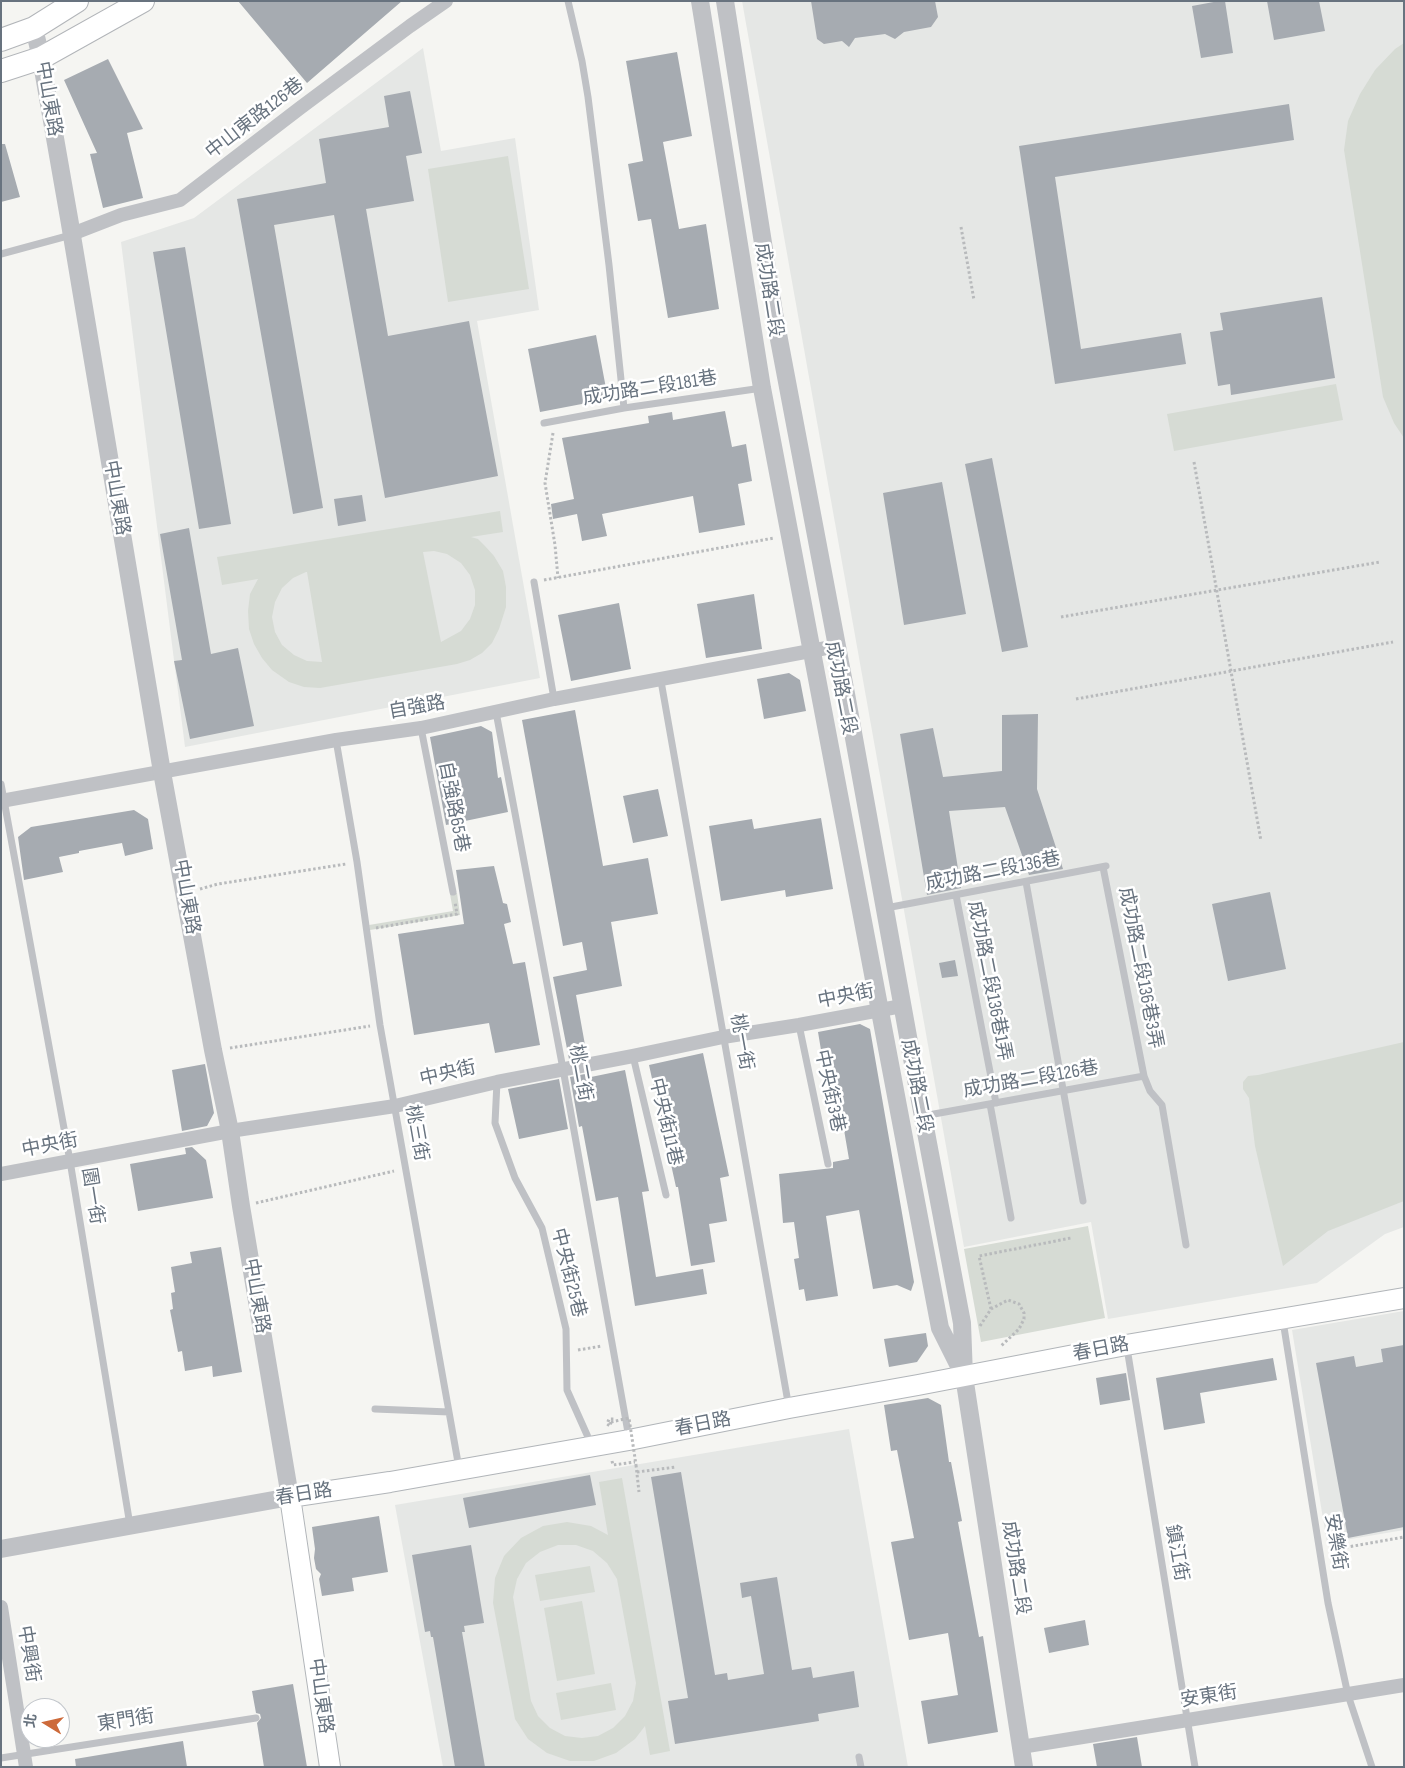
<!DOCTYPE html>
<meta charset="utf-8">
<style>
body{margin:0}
#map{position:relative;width:1405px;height:1768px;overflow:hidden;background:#f5f5f2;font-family:"Sofia Sans Condensed","Noto Sans TC",sans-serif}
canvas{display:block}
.frame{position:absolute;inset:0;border:2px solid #68737f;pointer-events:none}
.north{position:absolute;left:20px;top:1698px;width:50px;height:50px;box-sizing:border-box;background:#fff;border:1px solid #c3c7cc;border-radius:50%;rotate:279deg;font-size:14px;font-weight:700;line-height:20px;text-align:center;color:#68737f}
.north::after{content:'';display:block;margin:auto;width:18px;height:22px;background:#cd6a3a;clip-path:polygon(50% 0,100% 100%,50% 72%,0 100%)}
</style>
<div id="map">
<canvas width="1405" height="1768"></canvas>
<div class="frame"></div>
<div class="north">北</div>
</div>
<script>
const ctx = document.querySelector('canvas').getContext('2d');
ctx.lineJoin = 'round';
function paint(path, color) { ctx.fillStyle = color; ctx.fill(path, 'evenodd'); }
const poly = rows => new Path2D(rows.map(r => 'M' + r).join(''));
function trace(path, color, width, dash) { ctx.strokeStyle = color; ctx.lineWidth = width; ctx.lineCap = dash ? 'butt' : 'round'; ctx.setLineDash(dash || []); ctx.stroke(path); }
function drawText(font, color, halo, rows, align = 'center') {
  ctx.font = font + ' "Sofia Sans Condensed","Noto Sans TC",sans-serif'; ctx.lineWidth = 5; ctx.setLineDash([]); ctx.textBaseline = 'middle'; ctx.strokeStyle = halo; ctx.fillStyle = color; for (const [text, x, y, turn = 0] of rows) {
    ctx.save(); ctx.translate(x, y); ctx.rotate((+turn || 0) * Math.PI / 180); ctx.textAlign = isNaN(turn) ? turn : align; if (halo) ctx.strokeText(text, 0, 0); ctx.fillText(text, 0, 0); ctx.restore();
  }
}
paint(poly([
 [742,1,1404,1,1404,1227,1385,1234,1317,1283,1108,1319,1091,1222,964,1247],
 [423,48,441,151,515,138,539,310,477,321,540,678,185,747,121,242,194,218],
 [1404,1311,1404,1530,1327,1543,1292,1330],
 [849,1429,908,1767,443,1767,395,1505]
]), '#e5e7e5');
paint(poly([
 [1404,43,1404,438,1394,423,1383,397,1344,150,1348,121,1360,94,1375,70,1395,49],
 [508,156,529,289,448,302,428,169],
 [1336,384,1343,420,1174,451,1167,414],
 [500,511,503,532,471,537,478,539,485,546,494,556,503,571,506,587,506,607,499,629,492,643,482,653,470,660,457,664,320,688,304,687,289,682,272,670,262,658,254,644,249,629,248,611,250,594,258,579,222,585,217,557],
 [434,551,447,554,461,563,470,575,475,590,475,605,470,619,461,631,441,642,423,552],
 [306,572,307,572,322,662,307,661,294,655,282,645,275,632,272,617,275,602,282,588,293,578],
 [457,893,460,915,370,930,369,925,453,911,450,894],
 [1404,1042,1404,1201,1328,1231,1283,1266,1255,1146,1249,1098,1243,1089,1243,1082,1248,1076,1258,1075],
 [1088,1226,1105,1318,981,1342,964,1249],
 [622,1478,670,1751,650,1755,645,1726,635,1739,616,1753,594,1761,570,1761,547,1753,528,1739,515,1719,493,1603,495,1578,504,1556,521,1538,543,1526,567,1522,591,1526,608,1535,599,1482],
 [558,1545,576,1545,593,1551,607,1563,617,1579,636,1683,633,1701,625,1716,613,1728,598,1736,582,1738,565,1736,550,1728,538,1716,531,1701,513,1597,517,1579,526,1563,540,1552],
 [590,1566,595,1592,540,1601,535,1575],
 [582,1601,595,1674,557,1681,544,1608],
 [611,1683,616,1710,561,1720,556,1693]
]), '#d6dbd4');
paint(poly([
 [238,1,402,1,307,83],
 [811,1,935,1,938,17,931,27,904,32,895,39,885,34,855,38,849,47,842,41,824,44,817,39],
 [1219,1,1225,1,1233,53,1201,58,1192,6],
 [1267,1,1319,1,1325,31,1274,40],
 [677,52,692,136,663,142,679,229,706,224,719,309,668,318,651,219,638,221,628,164,643,161,626,61],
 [108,59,143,129,127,133,143,198,103,208,90,154,97,153,64,80],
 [410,91,422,153,406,156,414,201,366,209,388,336,469,321,498,476,385,498,334,215,274,225,323,508,293,514,237,199,326,183,319,139,389,127,384,96],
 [1289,104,1294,140,1055,177,1081,349,1181,333,1186,364,1055,384,1019,146],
 [1,144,5,144,20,197,1,202],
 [185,247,231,524,199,529,153,252],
 [1322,297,1335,378,1231,395,1230,384,1218,386,1210,332,1223,330,1220,313],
 [596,335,608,399,540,412,528,349],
 [725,411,732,447,746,444,752,481,738,484,745,525,699,533,693,496,602,514,607,536,582,541,577,514,553,519,551,504,574,499,562,438,649,423,648,416,672,412,673,420],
 [992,458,1028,647,1002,652,965,464],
 [942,482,966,614,904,625,883,493],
 [362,495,366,521,338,526,334,499],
 [189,528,211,654,238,648,254,726,190,739,174,661,182,660,160,534],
 [754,594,762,649,706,658,697,604],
 [619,603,631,669,571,681,558,615],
 [789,673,800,680,806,711,764,719,757,679],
 [575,710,603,866,648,858,658,914,611,922,622,986,576,995,587,1056,569,1059,553,977,587,970,582,942,563,946,522,720],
 [1038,714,1037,789,1063,869,1029,875,1005,807,949,811,961,888,927,895,900,734,933,728,943,777,1002,771,1002,715],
 [481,726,492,732,498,778,501,777,508,812,446,825,430,737],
 [658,789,668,836,633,843,623,796],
 [134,810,148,819,153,849,125,856,122,843,79,851,79,853,59,857,63,872,24,880,18,837,31,827],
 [821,818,833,889,786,897,785,890,721,901,709,826,752,819,754,829],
 [494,866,503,903,507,904,511,922,504,924,513,964,525,962,540,1045,495,1053,489,1023,414,1035,398,934,464,924,456,870],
 [1270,892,1286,969,1228,981,1212,904],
 [955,960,958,976,942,978,939,963],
 [860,1024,870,1029,914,1282,911,1291,897,1285,873,1289,859,1210,826,1216,838,1296,806,1301,804,1289,799,1290,794,1259,799,1258,794,1222,783,1223,779,1174,833,1168,833,1162,849,1159,832,1060,823,1062,818,1032],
 [703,1053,729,1176,720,1178,727,1221,709,1224,715,1262,691,1266,678,1187,676,1187,649,1065],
 [205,1064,214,1113,207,1126,182,1131,172,1070],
 [625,1070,649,1191,642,1192,656,1277,703,1269,707,1294,635,1306,618,1197,596,1201,582,1126,579,1127,570,1077,590,1073,591,1077],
 [559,1079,568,1129,519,1139,508,1089],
 [192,1147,206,1160,213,1198,138,1211,130,1164,186,1154,185,1148],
 [221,1247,242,1372,213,1377,212,1366,185,1371,182,1351,178,1352,170,1310,173,1309,171,1293,175,1292,171,1267,192,1263,190,1252],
 [926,1333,928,1346,917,1362,889,1367,884,1339],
 [1404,1345,1404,1527,1348,1538,1316,1363,1354,1356,1356,1367,1383,1362,1381,1349],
 [1273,1358,1277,1380,1200,1393,1205,1423,1164,1430,1156,1378],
 [1126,1373,1130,1400,1100,1405,1096,1378],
 [928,1398,941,1405,949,1462,951,1462,962,1521,958,1522,979,1637,983,1636,998,1732,928,1744,921,1701,958,1695,948,1633,909,1640,891,1542,914,1538,897,1450,891,1451,884,1405],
 [681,1472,715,1675,727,1673,728,1680,764,1674,751,1596,742,1598,740,1583,777,1577,792,1670,811,1667,813,1678,854,1671,859,1707,818,1714,819,1721,675,1744,668,1701,688,1698,651,1477],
 [590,1475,596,1505,469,1528,463,1498],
 [379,1516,388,1572,352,1578,354,1591,322,1596,319,1579,321,1574,316,1569,314,1558,315,1549,312,1527],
 [471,1545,484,1623,464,1626,465,1632,462,1632,485,1767,455,1767,433,1637,431,1637,430,1631,425,1632,412,1555],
 [1085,1620,1089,1645,1049,1653,1044,1628],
 [293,1684,307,1767,264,1767,257,1723,261,1718,260,1714,256,1713,252,1691],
 [1137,1737,1142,1767,1097,1767,1093,1744],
 [183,1741,187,1767,76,1767,75,1759]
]), '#a6abb1');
const secondary = poly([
 [330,1767,290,1497,390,1482,629,1440,789,1408,918,1385,1126,1345,1404,1298]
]);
const primary = poly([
 [1,40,34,28,77,1],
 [1,71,41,58,143,1]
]);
trace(secondary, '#b1b5b9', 22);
trace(primary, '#b2b5b9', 24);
trace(poly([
 [961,227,974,300],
 [553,433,545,483,555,545,558,578],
 [1194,462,1261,841],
 [544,580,774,538],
 [1061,617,1380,562],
 [1076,699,1393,642],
 [200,889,218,884,346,864],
 [376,928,457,914,455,902],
 [230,1048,370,1026],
 [256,1203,394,1171],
 [991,1309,979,1256,1071,1238],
 [980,1326,991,1309,1008,1300,1019,1304,1024,1313,1024,1319,1019,1329,1000,1347],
 [578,1350,602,1346],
 [611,1422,610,1426,607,1424,609,1419,615,1419],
 [612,1461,613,1465,635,1462],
 [636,1465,639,1492],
 [637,1472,676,1467],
 [1331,1550,1404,1537]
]), '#b8babc', 3, [2.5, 2.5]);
trace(poly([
 [568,1,582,61,588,97,609,265,624,408],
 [1,254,71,235],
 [544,423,624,408,762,388],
 [534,582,554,699],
 [661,681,789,1408],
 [496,712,563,1069,629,1438],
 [421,728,453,892],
 [336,740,357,862,380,1025,459,1468],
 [1,784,70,1161,130,1525],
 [1103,867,1144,1076,1150,1091,1162,1105,1186,1245],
 [1026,882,1083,1201],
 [956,895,996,1103],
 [886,908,1106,866],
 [799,1025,828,1164],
 [633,1056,666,1195],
 [497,1082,495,1123,515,1178,542,1228,566,1329,567,1390,592,1446],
 [990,1104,1011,1218],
 [923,1116,1144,1076],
 [1283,1321,1328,1603,1348,1695,1372,1767],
 [1127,1348,1195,1767],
 [375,1409,449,1412],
 [859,1757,861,1767],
 [1,1758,256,1718]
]), '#bfc1c5', 7);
trace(poly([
 [72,234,121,215,180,200,300,108,410,26,446,1],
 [1,801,336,740,421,728,554,699,837,646],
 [1,1174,230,1131,395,1106,497,1082,633,1056,723,1037,799,1025,902,1006],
 [1,1607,26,1767],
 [1021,1747,1404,1685]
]), '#bfc1c5', 14);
trace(poly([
 [700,1,762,388,940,1328,962,1372],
 [725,1,774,313,846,694,911,1053,962,1323,964,1376,1024,1767],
 [1,1549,290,1497,241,1206,230,1131,213,1050,162,772,69,218,41,58,34,28]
]), '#bfc1c5', 18);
trace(secondary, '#fff', 20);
trace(primary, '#fff', 22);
trace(poly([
 [611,1422,629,1418,636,1465]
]), '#b8babc', 3, [2.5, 2.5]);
drawText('19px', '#68737f', '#fff', [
 ["中山東路",48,99,80],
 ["中山東路126巷",255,119,-38],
 ["成功路二段",768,290,81],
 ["成功路二段181巷",650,389,-9],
 ["中山東路",116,498,80],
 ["成功路二段",840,688,79],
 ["自強路",417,708,-10],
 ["自強路65巷",453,807,79],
 ["成功路二段136巷",993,872,-11],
 ["中山東路",186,897,80],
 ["成功路二段136巷3弄",1140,968,79],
 ["成功路二段136巷1弄",989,981,79],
 ["中央街",846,997,-11],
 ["桃一街",741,1042,80],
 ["桃二街",580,1073,80],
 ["中央街",448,1074,-13],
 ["成功路二段126巷",1031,1080,-10],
 ["成功路二段",916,1086,79],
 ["中央街3巷",829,1091,78],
 ["中央街11巷",665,1122,77],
 ["桃三街",416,1133,80],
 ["中央街",50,1146,-11],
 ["園一街",92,1196,81],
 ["中央街25巷",568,1273,76],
 ["中山東路",256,1296,80],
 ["春日路",1101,1350,-11],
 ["春日路",703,1425,-11],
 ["春日路",304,1495,-9],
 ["安樂街",1335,1542,81],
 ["鎮江街",1176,1553,80],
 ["成功路二段",1015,1568,81],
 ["中興街",28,1654,81],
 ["中山東路",320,1696,82],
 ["安東街",1209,1697,-9],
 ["東門街",126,1721,-9]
]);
</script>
